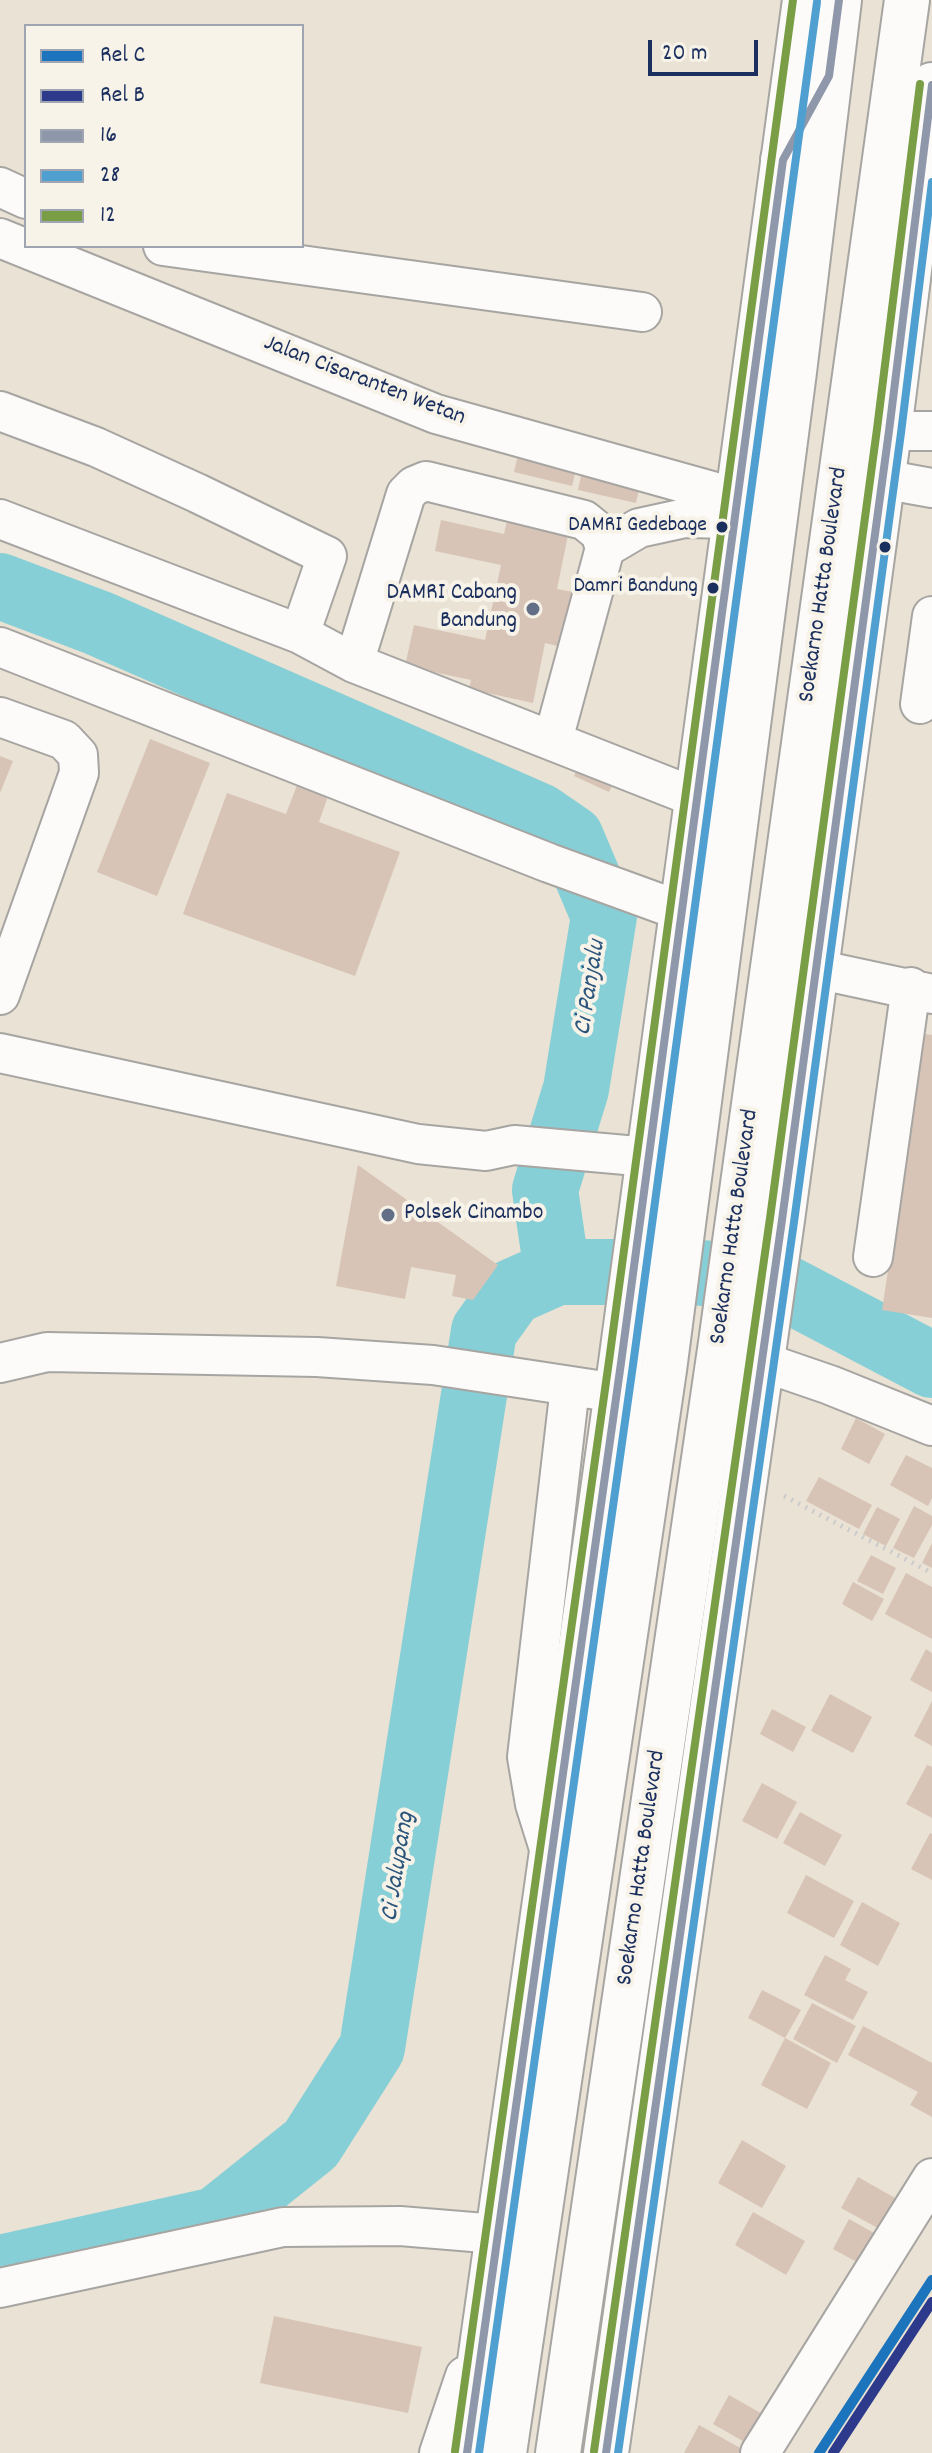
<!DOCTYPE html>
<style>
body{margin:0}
#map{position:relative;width:932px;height:2453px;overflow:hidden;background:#eae2d4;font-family:Dekko,sans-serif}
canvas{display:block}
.legend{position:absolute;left:24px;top:24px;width:280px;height:224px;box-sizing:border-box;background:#f7f3e8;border:2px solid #9fa5b1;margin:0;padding:10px 14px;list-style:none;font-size:24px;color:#1b2f5e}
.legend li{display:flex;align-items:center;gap:16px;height:40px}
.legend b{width:40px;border:2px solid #9fa5b1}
.scale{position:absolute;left:648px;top:40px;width:110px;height:36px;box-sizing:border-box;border:4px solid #1b2f5e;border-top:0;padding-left:10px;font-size:24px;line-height:28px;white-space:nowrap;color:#1b2f5e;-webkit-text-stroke:6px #f7f3e8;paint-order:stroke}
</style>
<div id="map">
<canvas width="932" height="2453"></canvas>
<ul class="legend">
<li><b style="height:10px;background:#1c75bc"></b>Rel C</li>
<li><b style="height:10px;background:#2d398b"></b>Rel B</li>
<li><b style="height:10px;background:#8f97aa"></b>16</li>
<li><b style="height:10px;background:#4fa0d1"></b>28</li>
<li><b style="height:10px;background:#7a9e45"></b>12</li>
</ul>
<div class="scale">20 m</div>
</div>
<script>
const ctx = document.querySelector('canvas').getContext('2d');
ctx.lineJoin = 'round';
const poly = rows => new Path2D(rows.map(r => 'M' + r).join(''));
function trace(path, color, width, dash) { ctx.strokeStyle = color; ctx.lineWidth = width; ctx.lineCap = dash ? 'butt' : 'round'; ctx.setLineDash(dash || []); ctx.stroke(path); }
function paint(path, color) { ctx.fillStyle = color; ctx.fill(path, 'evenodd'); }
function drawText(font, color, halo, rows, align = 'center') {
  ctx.font = font + ' Dekko,sans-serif'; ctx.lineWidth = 8; ctx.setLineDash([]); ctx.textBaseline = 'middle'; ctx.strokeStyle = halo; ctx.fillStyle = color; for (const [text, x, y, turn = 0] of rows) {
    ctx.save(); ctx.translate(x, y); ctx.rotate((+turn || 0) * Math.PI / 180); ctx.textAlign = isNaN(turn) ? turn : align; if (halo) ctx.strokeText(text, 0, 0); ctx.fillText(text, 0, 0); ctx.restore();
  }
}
trace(poly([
 [0,586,98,623,539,816,571,838,604,916,576,1089,545,1190,557,1272],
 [0,2268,216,2220,311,2144,372,2048,484,1331,512,1292,557,1272,691,1272,768,1279,932,1365]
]), '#87cfd6', 66);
paint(poly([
 [518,455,576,470,572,486,514,472],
 [582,471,640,485,636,503,578,490],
 [508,517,569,530,557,589,578,593,566,648,545,643,533,703,469,689,471,680,405,666,414,625,485,640,501,565,435,551,441,520,504,534],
 [150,739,210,763,157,896,97,872],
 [0,756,13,761,0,793],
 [581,760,617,775,609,792,574,776],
 [297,785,328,796,319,822,400,852,355,976,183,914,227,793,286,814],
 [924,1034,932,1035,932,1318,882,1310],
 [358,1165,498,1265,473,1300,452,1296,456,1275,411,1267,405,1299,336,1286],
 [856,1418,885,1434,869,1464,841,1449],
 [906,1455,932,1468,932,1498,928,1506,890,1485],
 [819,1477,872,1505,859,1529,806,1501],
 [914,1506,932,1516,932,1525,914,1558,893,1548],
 [877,1507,900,1519,886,1546,863,1534],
 [932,1543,932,1568,922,1563],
 [871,1555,896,1568,883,1594,857,1581],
 [906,1573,932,1587,932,1639,885,1614],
 [853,1582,884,1599,872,1621,842,1604],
 [926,1649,932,1653,932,1692,910,1680],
 [830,1694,872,1717,853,1753,811,1731],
 [932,1701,932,1746,914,1736],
 [772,1709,806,1727,793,1752,760,1734],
 [927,1765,932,1767,932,1818,906,1804],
 [762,1783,797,1802,777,1839,742,1821],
 [800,1812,842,1835,825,1866,783,1843],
 [930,1833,932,1834,932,1880,911,1869],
 [806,1875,854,1901,834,1938,787,1913],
 [862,1902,900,1923,878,1966,840,1945],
 [825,1955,851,1969,845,1980,868,1992,853,2020,804,1995],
 [762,1990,801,2010,785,2038,748,2018],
 [812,2003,856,2026,837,2063,793,2039],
 [863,2026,932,2063,932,2117,910,2105,918,2092,848,2055],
 [785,2038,831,2063,807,2109,761,2085],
 [742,2140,786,2166,762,2208,718,2183],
 [858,2177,904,2203,887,2233,841,2208],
 [753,2212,805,2241,786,2275,735,2245],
 [849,2219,883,2238,866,2267,833,2249],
 [274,2316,422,2347,408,2413,260,2383],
 [729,2395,764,2415,748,2444,713,2424],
 [699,2425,742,2449,740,2453,684,2453]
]), '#d7c4b7');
const minor = poly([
 [0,187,26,199],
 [0,238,436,414,737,498],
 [163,246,642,312],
 [0,411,96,447,197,493,327,556,300,634],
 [889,431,932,431],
 [882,479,932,488],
 [0,519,300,634,354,663,697,798],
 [605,548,639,528,685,518,734,519],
 [0,647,549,863,681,911],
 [354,663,406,494,414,486,426,481,584,520,600,533,605,548,553,740],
 [920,704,932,616],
 [0,717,64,740,78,755,79,773,0,995],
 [816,969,932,994],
 [0,1053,418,1144,486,1151,514,1145,648,1157],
 [873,1257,911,987],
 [734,1352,830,1385,932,1426],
 [0,1363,47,1352,317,1357,433,1365,617,1393],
 [551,1855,535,1804,527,1757,570,1387],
 [0,2288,283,2227,400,2226,497,2234],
 [439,2453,465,2376],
 [760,2453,932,2178]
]);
const major = poly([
 [467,2453,621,1363,805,0],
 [606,2453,782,1220,889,431,932,85]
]);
const highway = poly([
 [783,160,818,95],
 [504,2453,664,1370,794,372,839,0],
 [558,2453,721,1343,907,0]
]);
trace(minor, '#a7a5a2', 42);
trace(major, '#a7a5a2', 48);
trace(highway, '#a7a5a2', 48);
trace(poly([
 [784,1496,932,1573]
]), '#cbcbcc', 5, [2, 6]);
trace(minor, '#fcfbf9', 38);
trace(major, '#fcfbf9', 44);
trace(highway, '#fcfbf9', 44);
trace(poly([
 [467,2453,621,1363,783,160,829,76,839,0],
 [606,2453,782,1220,889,431,932,85]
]), '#8f97aa', 8);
trace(poly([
 [479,2453,633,1365,817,2],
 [618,2453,794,1222,901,433,932,182]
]), '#4fa0d1', 8);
trace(poly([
 [455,2451,609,1361,793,0],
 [594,2451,770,1218,877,429,920,84]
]), '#7a9e45', 8);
trace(poly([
 [819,2453,932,2280]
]), '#1c75bc', 10);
trace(poly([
 [833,2453,932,2302]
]), '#2d398b', 10);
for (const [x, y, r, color] of [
 [722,527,7,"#1b2f5e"],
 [885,547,7,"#1b2f5e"],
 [713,588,7,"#1b2f5e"],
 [533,609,8,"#636e87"],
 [388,1215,8,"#636e87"]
]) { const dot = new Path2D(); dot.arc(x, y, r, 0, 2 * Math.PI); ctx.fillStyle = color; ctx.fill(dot); trace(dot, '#f7f3e8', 3); }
drawText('22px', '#1b2f5e', '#f7f3e8', [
 ["DAMRI Gedebage",707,527],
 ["Damri Bandung",698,588]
], 'right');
drawText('24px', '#1b2f5e', '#f7f3e8', [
 ["Jalan Cisaranten Wetan",364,382,21],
 ["Soekarno Hatta Boulevard",825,585,-82],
 ["Soekarno Hatta Boulevard",736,1227,-82],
 ["Soekarno Hatta Boulevard",643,1868,-82]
]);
drawText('24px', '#1b2f5e', '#f7f3e8', [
 ["DAMRI Cabang",517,595],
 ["Bandung",517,623],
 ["Polsek Cinambo",404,1215,"left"]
], 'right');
drawText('italic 26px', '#2c557c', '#f7f3e8', [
 ["Ci Panjalu",592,988,-81],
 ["Ci Jalupang",400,1867,-81]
]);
</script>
